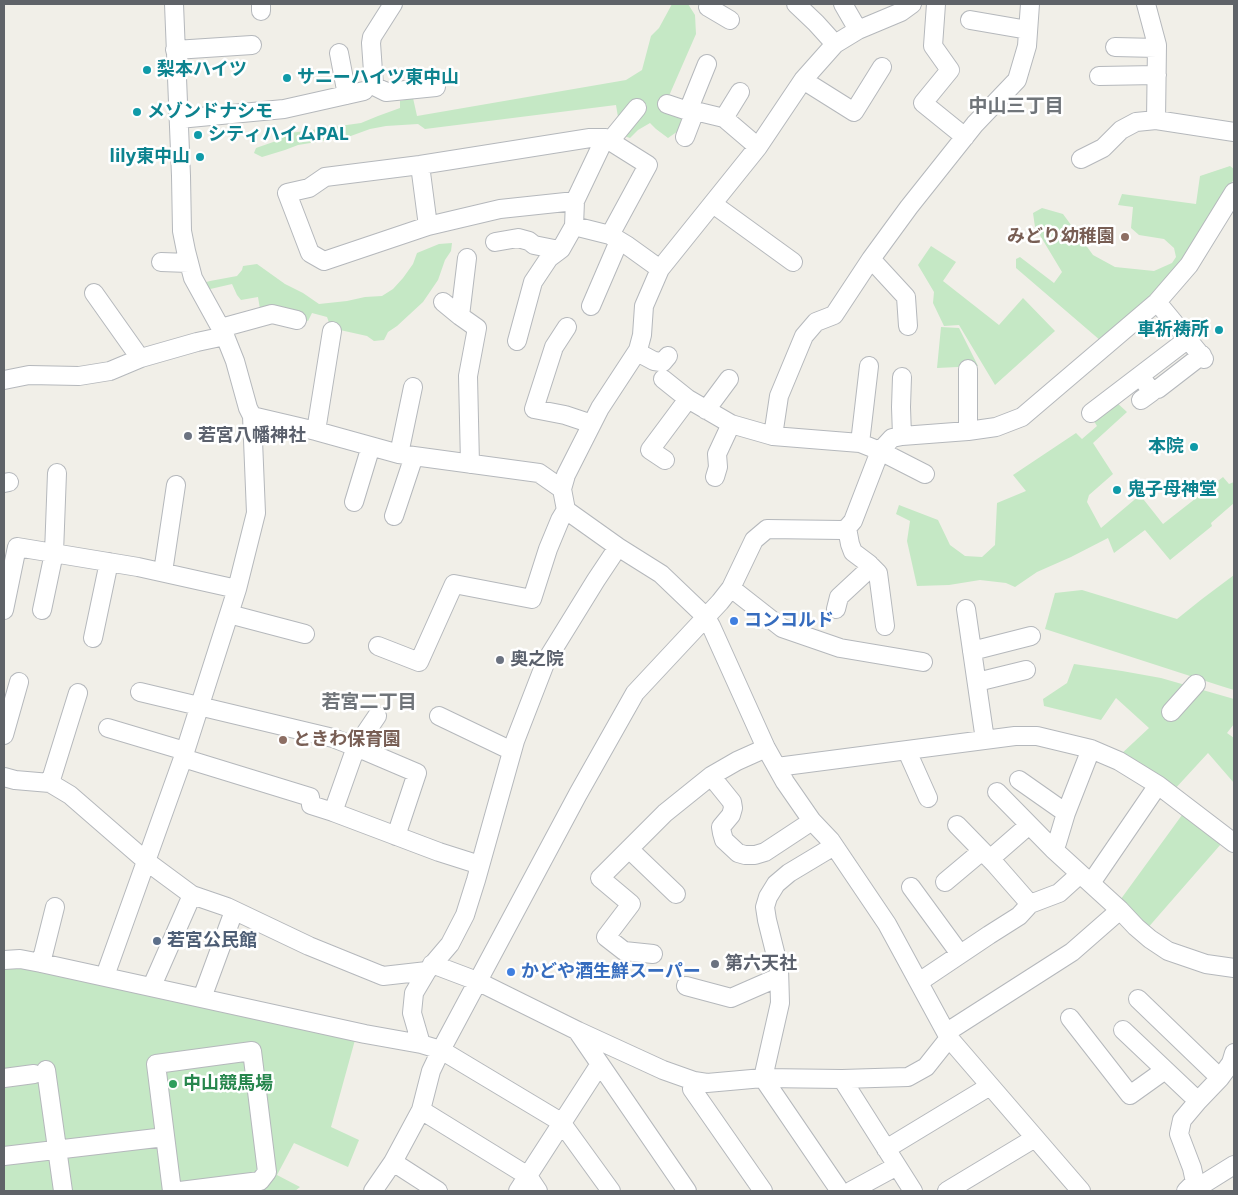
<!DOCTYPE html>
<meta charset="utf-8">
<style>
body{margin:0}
#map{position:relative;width:1238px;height:1195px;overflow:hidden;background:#f1efe8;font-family:"Noto Sans",sans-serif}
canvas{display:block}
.frame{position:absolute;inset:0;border:5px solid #5f6368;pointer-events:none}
</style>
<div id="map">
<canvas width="1238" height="1195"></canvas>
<div class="frame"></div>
</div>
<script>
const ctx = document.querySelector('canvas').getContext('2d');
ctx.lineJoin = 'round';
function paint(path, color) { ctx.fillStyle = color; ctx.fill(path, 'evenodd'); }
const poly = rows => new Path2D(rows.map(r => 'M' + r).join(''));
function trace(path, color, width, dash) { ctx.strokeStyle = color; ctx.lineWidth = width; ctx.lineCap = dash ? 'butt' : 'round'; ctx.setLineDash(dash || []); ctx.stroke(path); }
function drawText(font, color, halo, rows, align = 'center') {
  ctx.font = font + ' "Noto Sans","Noto Sans JP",sans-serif'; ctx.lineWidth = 5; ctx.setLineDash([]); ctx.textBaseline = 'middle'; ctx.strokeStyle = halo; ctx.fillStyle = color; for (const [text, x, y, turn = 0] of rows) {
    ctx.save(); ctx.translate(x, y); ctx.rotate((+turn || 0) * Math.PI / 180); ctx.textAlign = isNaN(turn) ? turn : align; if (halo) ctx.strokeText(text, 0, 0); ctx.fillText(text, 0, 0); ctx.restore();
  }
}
paint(poly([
 [672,4,688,4,695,15,696,34,665,105,688,112,681,129,668,138,656,129,650,123,638,130,630,138,621,135,616,105,425,129,418,124,386,126,370,129,348,137,298,145,285,150,262,157,254,153,256,148,276,141,276,135,361,123,378,116,400,108,400,101,413,98,417,116,626,80,642,70,651,36,659,28],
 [1230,166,1234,169,1234,179,1197,241,1152,298,1101,341,1016,268,1016,259,1020,257,1054,283,1062,272,1035,227,1033,213,1042,208,1063,214,1093,255,1115,267,1154,271,1172,263,1176,257,1174,248,1164,239,1139,235,1131,228,1133,207,1118,205,1122,194,1196,204,1200,176],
 [452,243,451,251,445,260,438,280,423,302,397,326,388,332,384,340,374,341,367,336,331,328,327,317,312,313,308,321,260,309,258,297,241,300,237,295,232,284,206,290,203,283,210,281,237,276,242,270,243,266,257,264,285,284,303,293,319,304,347,301,365,297,382,296,393,289,403,278,413,264,417,253,439,244],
 [931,246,956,262,943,281,999,325,1023,298,1055,331,995,385,959,325,944,326,933,303,934,292,918,265],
 [941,327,959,328,978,366,937,368],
 [1115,401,1127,412,1093,443,1113,474,1089,495,1087,502,1101,528,1140,495,1163,524,1223,477,1229,484,1234,482,1234,503,1211,523,1212,526,1170,560,1145,530,1114,553,1108,538,1071,557,1037,572,1015,587,1006,583,980,580,949,585,917,586,907,541,910,521,896,514,899,505,938,520,950,545,965,556,982,557,995,545,997,503,1026,491,1013,475,1076,433,1082,439,1097,426,1092,418],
 [1234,575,1234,690,1221,686,1045,629,1055,593,1082,590,1177,619,1202,599],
 [1074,664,1122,671,1161,678,1234,699,1234,724,1227,733,1234,738,1234,783,1208,753,1173,791,1119,756,1149,728,1116,698,1101,720,1044,706,1043,699,1067,683],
 [1182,815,1221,844,1146,930,1118,903],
 [18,965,355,1040,331,1127,359,1140,348,1167,294,1143,277,1175,300,1187,295,1191,4,1191,4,967]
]), '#c5e8c5');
const minor = poly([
 [261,4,261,11],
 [393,4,372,37,371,43,374,86,386,92,436,87],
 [710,4,708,7,730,20],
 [796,4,816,23,835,44],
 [843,4,858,30],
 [912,4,901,12,858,30,835,44,803,80,758,147,660,269,644,306,642,335,638,350,600,408,566,475,562,489,566,510,618,547,661,574,706,617,711,626,766,748,785,782,812,821,831,841,887,924,949,1038,1081,1191],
 [936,4,933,46,950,70,923,103,965,137],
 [1146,4,1157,45,1156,120],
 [970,20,1028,30],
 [1115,47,1157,48],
 [175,50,252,45],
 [339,53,347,95],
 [707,64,688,111,695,111,724,118,758,147],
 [1099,76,1157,75],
 [803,80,854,112,882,67],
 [667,104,688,111],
 [724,118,740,92],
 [179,119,284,109,364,91],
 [685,137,695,111],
 [610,141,637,108],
 [1081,159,1103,148,1121,130,1136,122,1156,120,1234,132],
 [420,165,428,226],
 [575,201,605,138],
 [713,204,793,262],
 [610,235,648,165,605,138,590,138,420,165,325,177,309,188,287,193,310,253,324,261,428,226,500,209,575,201,574,226,610,235,628,246,660,269],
 [495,242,518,238,529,241,534,245,559,250],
 [467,258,460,316,477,328,468,376,470,464],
 [871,259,906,297,908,326],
 [161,262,189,263],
 [94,293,140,358],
 [443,302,460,316],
 [1157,302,1204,359],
 [591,306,619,241],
 [567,327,554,347,534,409,565,415,592,424],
 [221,328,272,314,297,320],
 [517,341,533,282,549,258,561,249,574,226],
 [637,352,654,361,661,362,663,362,668,356],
 [902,377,901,407,902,436],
 [663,379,688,399,731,424,773,436,860,443,880,451,925,474],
 [4,380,29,375,79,376,110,371,141,358,197,342,225,336],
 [1158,389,1202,355],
 [1141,400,1152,392,1141,377],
 [706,410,729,379],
 [1091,413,1188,339],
 [252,416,316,431,399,454,539,473,562,489],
 [316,431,332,331],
 [968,431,968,369],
 [773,436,779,396,804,336,816,322,834,315,871,259,909,207,975,124,1017,80,1027,46,1030,4],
 [860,443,869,366],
 [399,454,413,387],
 [665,460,650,450,688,399],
 [715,477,718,467,717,454,731,424],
 [4,483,9,482],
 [354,502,371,446],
 [394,516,414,456],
 [869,564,878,573,885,626],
 [163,572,176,485],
 [731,588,782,628,840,648,923,662],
 [836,609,839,597,867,571,869,564,853,552,850,544,847,528],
 [966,609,985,740],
 [4,610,17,547,138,567,237,589],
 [42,610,54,553,57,473],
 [229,614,305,634],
 [93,638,109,562],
 [378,646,419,662,454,584,532,599,548,549,560,520,566,510],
 [972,651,1031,636],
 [977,682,1026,670],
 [140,692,333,738,356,747,417,773,396,836],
 [1171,712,1196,684],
 [439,716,512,751],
 [108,728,185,751],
 [4,735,19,682],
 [907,751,928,798],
 [183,758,310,797,311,805,333,812,439,852,480,865],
 [777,767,1015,736,1037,736,1091,749,1119,761,1158,785,1234,843],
 [711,776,732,802,733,808,731,815,721,827,722,833,724,840,738,853,745,855,755,855,765,852,812,821],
 [4,777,15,780,50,783,70,795,146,861,192,895,227,907,309,946,383,976,427,971],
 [1019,780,1066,813],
 [50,783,78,693],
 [997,792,1053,849,1120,910,1136,927,1150,939,1168,951,1206,964,1234,968],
 [333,812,356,747,377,716],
 [957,825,995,864,1030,904,1059,893,1080,874],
 [834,846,789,873,776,884,768,897,765,907,767,920,779,968,780,1003,763,1078,840,1191],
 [629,849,676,894],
 [1053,849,1057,843,1066,813,1091,749],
 [990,859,1029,825],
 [945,882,982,851],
 [1091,883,1158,785],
 [911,887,960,954],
 [653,954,624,951,606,937,631,904,600,878,665,813,711,776,737,761,766,748],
 [4,960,20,959,41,963,365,1034,421,1044,441,1050,561,1122,611,1191],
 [41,963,55,907],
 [432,964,477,981,578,1031,663,1070,694,1081,707,1083,763,1078,842,1079,908,1077,926,1067,949,1038],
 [105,976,183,758,237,589,256,513,252,416,248,408,235,361,225,336,193,278,186,251,182,231,181,176,174,4],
 [919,982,989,935,1019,916,1030,904],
 [152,986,192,895],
 [686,986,731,998,779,977],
 [202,998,234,911],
 [1138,999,1220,1078],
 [1070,1018,1130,1095,1165,1070],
 [1123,1030,1198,1101],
 [578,1032,687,1191],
 [947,1032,1072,952,1120,910],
 [421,1044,412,1013,414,993,427,971,450,944,465,915,476,880,515,741,546,661,596,580,618,547],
 [46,1070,63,1191],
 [4,1078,34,1074],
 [842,1079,913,1191],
 [694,1081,692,1089,763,1191],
 [421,1110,528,1176,538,1191],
 [886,1149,990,1086],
 [4,1156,165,1137],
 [393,1162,438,1191],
 [1195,1182,1205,1183,1234,1165],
 [172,1191,156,1064,252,1051,267,1172,260,1181,180,1191],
 [373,1191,393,1162,421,1110,431,1071,441,1050,578,794,635,693,720,602,731,588,754,540,767,529,842,530,847,528,853,521,880,451,892,438,902,436,968,431,996,427,1022,417,1157,302,1189,265,1234,192],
 [518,1191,600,1064],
 [851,1191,897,1166],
 [947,1191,1035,1138],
 [1186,1191,1195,1182,1192,1168,1179,1134,1182,1120,1198,1101,1220,1078,1231,1063,1234,1053]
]);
trace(minor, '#b5b8bc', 20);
trace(minor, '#fff', 18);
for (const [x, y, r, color] of [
 [147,70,5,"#0f9aa8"],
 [287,78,5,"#0f9aa8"],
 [137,112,5,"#0f9aa8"],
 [198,135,5,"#0f9aa8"],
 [200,157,5,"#0f9aa8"],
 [1125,237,5,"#8d6e63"],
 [1219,330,5,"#0f9aa8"],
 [188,436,5,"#6b7280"],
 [1194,447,5,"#0f9aa8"],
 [1117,490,5,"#0f9aa8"],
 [734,621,5,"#3f7fe0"],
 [500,660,5,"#6b7280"],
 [283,740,5,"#8d6e63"],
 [157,941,5,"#5c6f8a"],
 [715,964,5,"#6b7280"],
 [511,972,5,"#3f7fe0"],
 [173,1084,5,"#2e9e5b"]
]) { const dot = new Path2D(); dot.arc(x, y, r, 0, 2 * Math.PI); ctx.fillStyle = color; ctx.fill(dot); trace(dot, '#fff', 2); }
drawText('bold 18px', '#0d838f', '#fff', [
 ["梨本ハイツ",157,70],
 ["サニーハイツ東中山",297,78],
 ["メゾンドナシモ",147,112],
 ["シティハイムPAL",208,135],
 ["lily東中山",190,157,"right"],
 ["車祈祷所",1209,330,"right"],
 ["本院",1184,447,"right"],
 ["鬼子母神堂",1127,490]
], 'left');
drawText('bold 18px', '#785e54', '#fff', [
 ["みどり幼稚園",1115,237],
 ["ときわ保育園",293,740,"left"]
], 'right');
drawText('bold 18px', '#5b616d', '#fff', [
 ["若宮八幡神社",198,436],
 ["奥之院",510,660],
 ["第六天社",725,964]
], 'left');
drawText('bold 18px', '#366cbe', '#fff', [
 ["コンコルド",744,621],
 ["かどや酒生鮮スーパー",521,972]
], 'left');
drawText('bold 18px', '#4e5e75', '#fff', [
 ["若宮公民館",167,941]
], 'left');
drawText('bold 18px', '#27864d', '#fff', [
 ["中山競馬場",183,1084]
], 'left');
drawText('bold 19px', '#70757a', '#fff', [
 ["中山三丁目",1016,107],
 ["若宮二丁目",369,703]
]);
</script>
